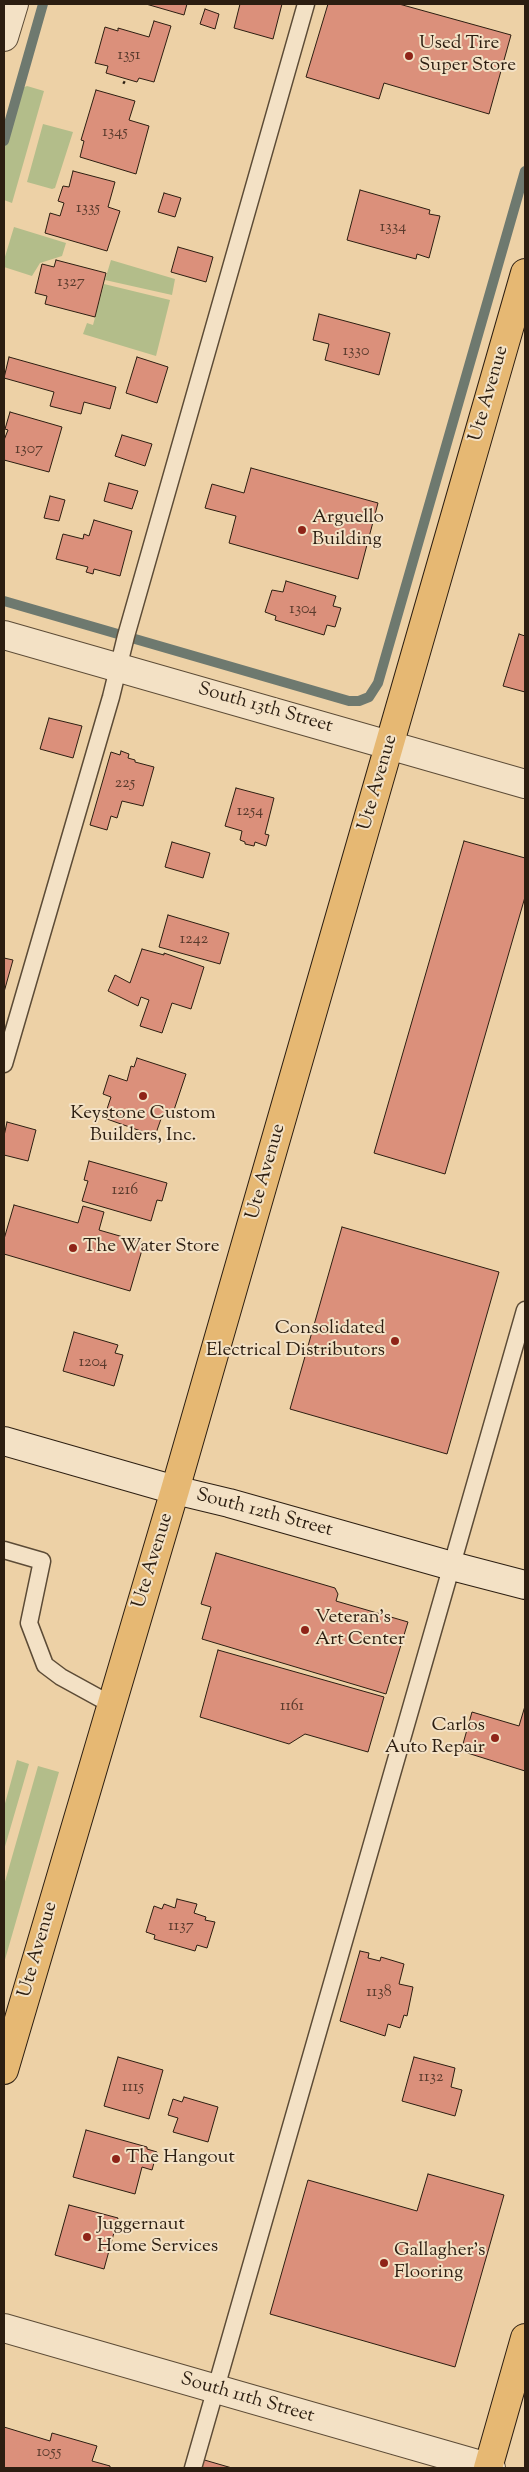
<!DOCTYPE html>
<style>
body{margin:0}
#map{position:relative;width:529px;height:2472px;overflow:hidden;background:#edd1a6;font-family:"Sorts Mill Goudy",serif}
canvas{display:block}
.frame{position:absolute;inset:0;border:5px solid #2c1e11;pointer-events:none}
</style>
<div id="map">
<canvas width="529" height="2472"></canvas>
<div class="frame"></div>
</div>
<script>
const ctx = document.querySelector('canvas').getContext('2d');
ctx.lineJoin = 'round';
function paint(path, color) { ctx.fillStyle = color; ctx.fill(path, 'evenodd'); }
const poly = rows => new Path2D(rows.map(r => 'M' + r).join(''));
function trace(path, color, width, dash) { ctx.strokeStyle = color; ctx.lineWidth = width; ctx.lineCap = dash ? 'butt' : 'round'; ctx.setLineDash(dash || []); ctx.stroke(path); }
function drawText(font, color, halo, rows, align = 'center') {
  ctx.font = font + ' "Sorts Mill Goudy",serif'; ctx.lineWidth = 4; ctx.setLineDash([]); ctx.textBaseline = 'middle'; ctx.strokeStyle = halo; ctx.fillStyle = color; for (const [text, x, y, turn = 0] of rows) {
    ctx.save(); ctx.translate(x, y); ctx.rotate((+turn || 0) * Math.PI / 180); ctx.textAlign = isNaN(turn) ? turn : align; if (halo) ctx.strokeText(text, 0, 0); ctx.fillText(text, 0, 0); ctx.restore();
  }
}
paint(poly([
 [27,86,44,91,12,203,4,200,4,149,22,88],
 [43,124,73,132,55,188,52,189,27,182],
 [14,227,66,243,62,256,40,263,32,276,4,267,4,260],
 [111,260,175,279,172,295,105,280],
 [104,284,170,300,156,356,83,334,87,323,93,325],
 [17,1760,29,1764,4,1850,4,1807],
 [38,1766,59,1772,4,1963,4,1885]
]), '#b3bd8a');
trace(poly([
 [4,141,43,4],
 [4,601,349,701,359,701,369,697,378,683,525,171]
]), '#6e796f', 10);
const building = poly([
 [146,4,187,4,184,15,146,4],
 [240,4,282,4,273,39,234,28,240,4],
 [328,4,399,4,511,35,489,114,384,83,379,99,306,77,328,4],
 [205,9,219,14,215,29,200,24,205,9],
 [154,21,171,26,154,82,139,78,137,82,106,73,108,66,95,63,105,27,118,31,118,28,149,37,154,21],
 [96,90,135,101,129,120,149,126,136,174,80,157,84,141,81,140,96,90],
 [73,171,115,182,108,207,120,211,107,251,45,233,50,213,60,216,64,203,58,201,63,186,69,187,73,171],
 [360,190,430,210,429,214,440,216,429,258,417,254,416,259,347,240,360,190],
 [164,193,181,198,175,217,158,212,164,193],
 [178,247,213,257,206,282,171,272,178,247],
 [56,260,106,273,95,317,45,304,47,296,35,293,42,264,54,267,56,260],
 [319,314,390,333,379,375,325,360,329,344,313,340,319,314],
 [9,357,116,387,110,409,84,402,81,414,50,406,54,392,4,378,9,357],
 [137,357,168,367,157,403,126,393,137,357],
 [10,412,62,427,49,472,4,460,4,440,8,430,5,429,10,412],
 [122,435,152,444,145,466,115,456,122,435],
 [251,468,378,503,358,579,229,543,236,516,205,508,212,484,244,493,251,468],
 [109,483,138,491,132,509,104,501,109,483],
 [50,496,65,500,59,521,44,518,50,496],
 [94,520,132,531,120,576,94,569,93,574,86,572,88,567,56,559,63,534,83,539,84,534,89,536,94,520],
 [286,581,336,596,333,606,341,608,335,627,327,625,324,635,275,620,276,616,265,612,272,590,283,592,286,581],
 [519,634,525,636,525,692,503,686,519,634],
 [49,718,82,726,73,758,40,749,49,718],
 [121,751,129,754,128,758,135,760,135,762,154,767,143,806,122,801,117,818,111,816,107,830,90,825,111,752,120,755,121,751],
 [236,788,274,798,265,834,269,835,266,846,255,842,254,846,245,844,245,842,240,840,242,831,225,826,236,788],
 [464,841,525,858,525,897,445,1174,374,1153,464,841],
 [172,842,210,853,203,878,165,867,172,842],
 [168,915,229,933,220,964,159,947,168,915],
 [142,949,164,955,164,953,204,967,191,1009,172,1003,162,1033,140,1026,149,1000,141,997,138,1006,108,991,115,975,130,983,142,949],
 [4,958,13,960,4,992,4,958],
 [137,1058,186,1074,171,1119,162,1116,155,1136,104,1118,111,1097,103,1094,109,1075,127,1081,131,1066,134,1067,137,1058],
 [7,1122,36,1130,28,1161,4,1155,4,1136,7,1122],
 [89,1161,167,1183,162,1201,157,1200,151,1221,82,1201,88,1181,84,1180,89,1161],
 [14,1205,78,1223,83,1206,104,1212,99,1230,144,1243,130,1291,4,1254,4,1239,14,1205],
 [342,1227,499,1272,447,1454,290,1409,342,1227],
 [74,1332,118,1345,115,1353,123,1355,114,1386,63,1371,74,1332],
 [216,1553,335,1588,338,1594,336,1601,408,1622,386,1694,202,1639,211,1607,201,1604,216,1553],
 [218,1650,384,1697,368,1752,305,1734,289,1744,200,1717,218,1650],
 [525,1706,525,1771,461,1751,472,1712,519,1726,525,1706],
 [177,1899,197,1904,194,1913,206,1917,205,1920,215,1922,207,1948,197,1945,195,1951,154,1939,155,1935,146,1932,154,1906,162,1909,164,1904,175,1908,177,1899],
 [360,1951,369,1953,368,1958,380,1961,381,1957,404,1964,399,1984,413,1987,407,2016,404,2015,400,2028,388,2024,385,2036,340,2021,360,1951],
 [118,2057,163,2070,149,2119,104,2106,118,2057],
 [414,2057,455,2068,451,2087,462,2090,455,2116,402,2101,414,2057],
 [184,2097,218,2107,208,2142,173,2132,178,2118,168,2115,173,2099,182,2102,184,2097],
 [86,2130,147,2147,147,2149,157,2152,152,2170,142,2167,135,2194,73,2177,86,2130],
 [428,2174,504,2195,455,2367,270,2314,308,2180,417,2211,428,2174],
 [69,2205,118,2218,104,2269,55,2255,69,2205],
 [4,2427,50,2441,52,2433,97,2446,92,2461,110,2466,110,2468,4,2468,4,2427],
 [201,2459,232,2468,198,2468,201,2459]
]);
paint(building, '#db907b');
trace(building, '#2c1e11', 1);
const lane = poly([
 [4,1064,111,697,126,636,306,4],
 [4,1550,42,1561,29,1623,45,1665,61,1677,112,1705],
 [193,2468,525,1310]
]);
const street = poly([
 [4,37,14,4],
 [4,635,525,784],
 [4,2328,491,2468]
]);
const secondary = poly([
 [4,1441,175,1490,229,1503,452,1566,525,1585]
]);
const primary = poly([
 [4,2070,175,1490,525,273],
 [488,2468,525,2338]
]);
trace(lane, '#5c4b36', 19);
trace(street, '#5c4b36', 30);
trace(secondary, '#2c1e11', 30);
trace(primary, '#2c1e11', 30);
trace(poly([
 [123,82,125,83]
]), '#2c1e11', 3, [4, 2.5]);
trace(lane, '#f3e1c5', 16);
trace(street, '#f3e1c5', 28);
trace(secondary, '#f3e1c5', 28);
trace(primary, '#e6b873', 28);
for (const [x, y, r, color] of [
 [409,56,5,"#8f2418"],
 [302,530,5,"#8f2418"],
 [143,1096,5,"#8f2418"],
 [73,1248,5,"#8f2418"],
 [395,1341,5,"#8f2418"],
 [305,1630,5,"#8f2418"],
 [495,1738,5,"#8f2418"],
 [116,2159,5,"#8f2418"],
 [87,2237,5,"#8f2418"],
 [384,2263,5,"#8f2418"]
]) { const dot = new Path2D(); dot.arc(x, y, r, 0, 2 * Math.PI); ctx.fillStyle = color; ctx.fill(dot); trace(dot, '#f3e1c5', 2); }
drawText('16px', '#583a2c', null, [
 ["1351",129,56],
 ["1345",115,133],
 ["1335",88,209],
 ["1334",393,228],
 ["1327",71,283],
 ["1330",356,352],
 ["1307",29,450],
 ["1304",303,610],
 ["225",125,784],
 ["1254",250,812],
 ["1242",194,940],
 ["1216",125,1191],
 ["1204",93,1363],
 ["1161",292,1707],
 ["1137",181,1927],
 ["1138",379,1993],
 ["1132",431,2078],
 ["1115",133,2088],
 ["1055",49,2453]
]);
drawText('19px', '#2c1e11', '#f3e1c5', [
 ["Used Tire",419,45],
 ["Super Store",419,67],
 ["Arguello",312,519],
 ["Building",312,541],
 ["Keystone Custom",143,1115,"center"],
 ["Builders, Inc.",143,1137,"center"],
 ["The Water Store",83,1248],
 ["Consolidated",385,1330,"right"],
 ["Electrical Distributors",385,1352,"right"],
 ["Veteran's",315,1619],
 ["Art Center",315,1641],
 ["Carlos",485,1727,"right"],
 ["Auto Repair",485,1749,"right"],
 ["The Hangout",126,2159],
 ["Juggernaut",97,2226],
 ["Home Services",97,2248],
 ["Gallagher's",394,2252],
 ["Flooring",394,2274]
], 'left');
drawText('19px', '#2c1e11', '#f3e1c5', [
 ["Ute Avenue",490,394,-74],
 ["South 13th Street",265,709,16],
 ["Ute Avenue",379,783,-74],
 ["Ute Avenue",267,1172,-74],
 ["South 12th Street",264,1514,15],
 ["Ute Avenue",154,1561,-73],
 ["Ute Avenue",39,1950,-74],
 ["South 11th Street",247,2399,16]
]);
</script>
